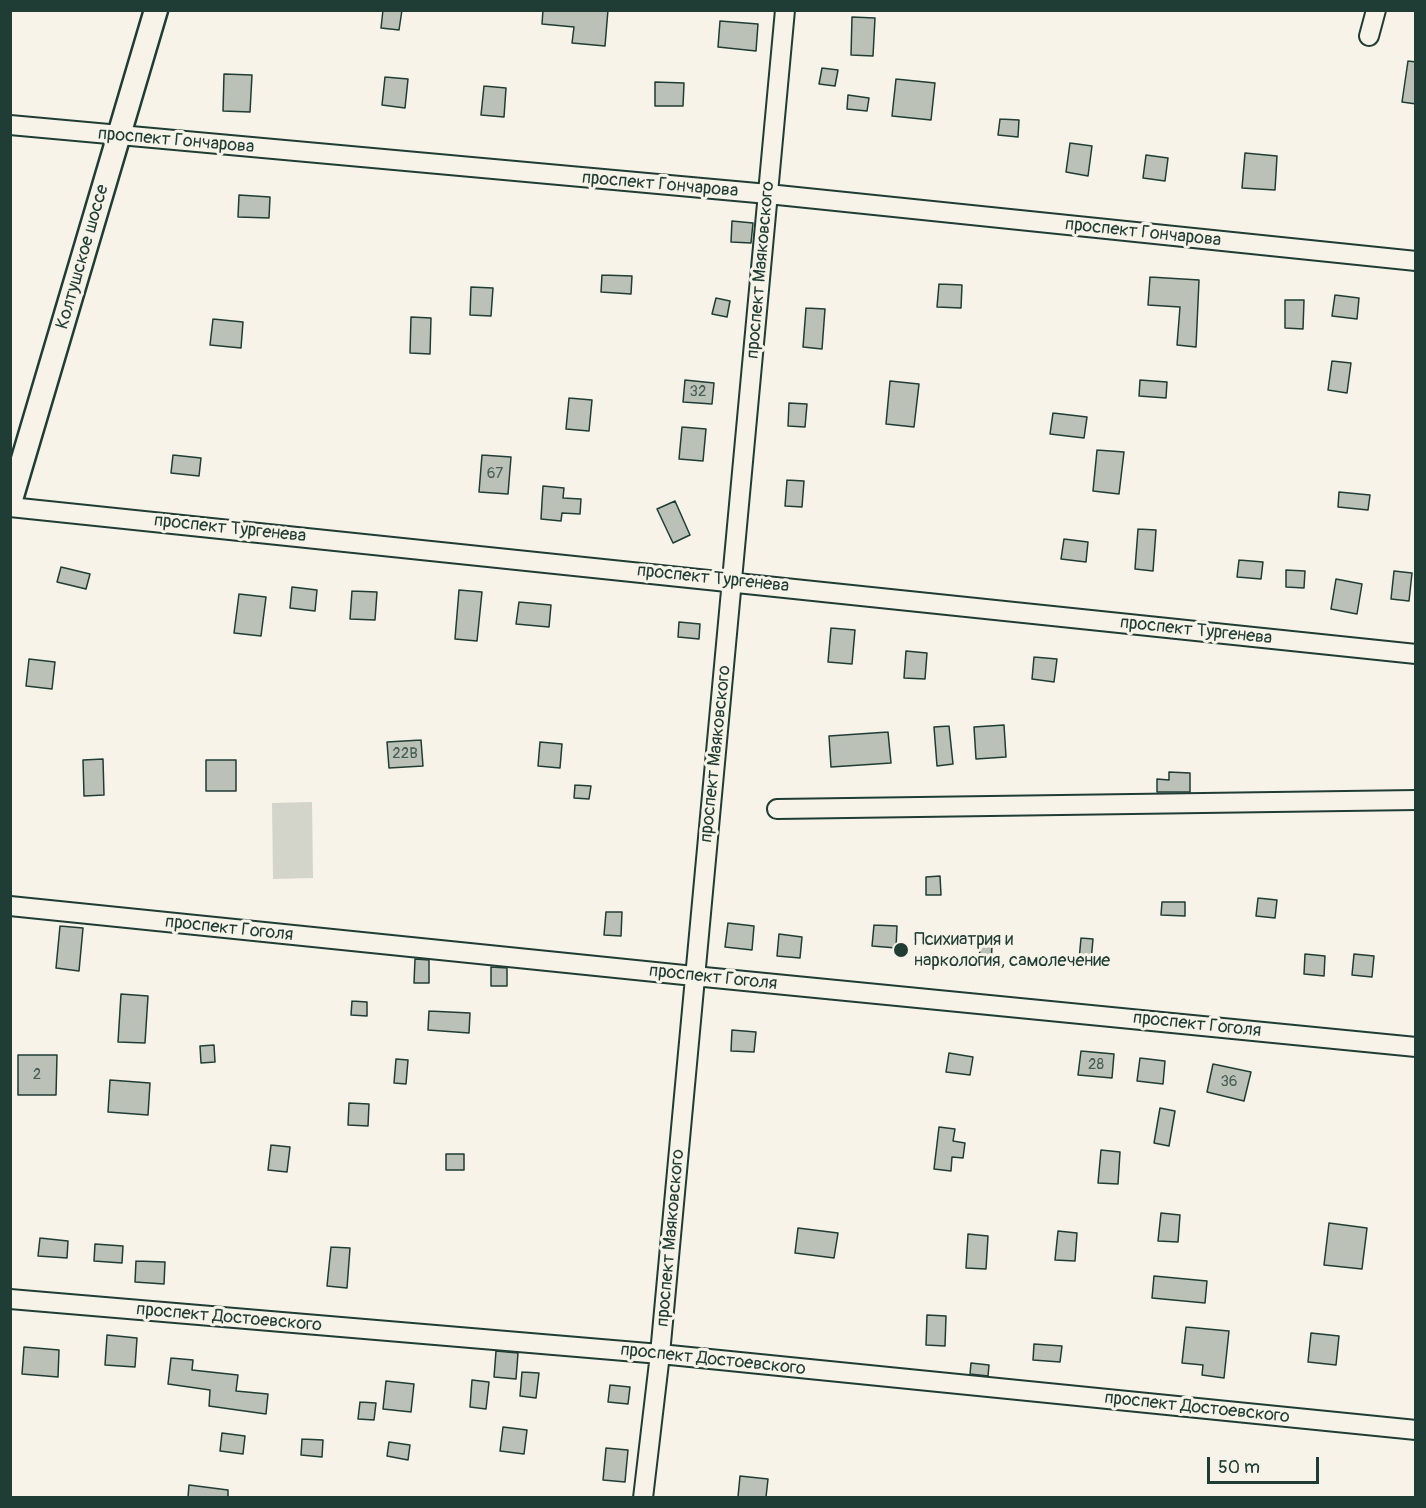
<!DOCTYPE html>
<meta charset="utf-8">
<style>
body{margin:0}
#map{position:relative;width:1426px;height:1508px;overflow:hidden;background:#f7f3e8;font-family:Pangolin,sans-serif}
canvas{display:block}
.frame{position:absolute;inset:0;border:12px solid #1f3d34;pointer-events:none}
.scale{position:absolute;left:1207px;top:1457px;width:112px;height:27px;box-sizing:border-box;border:3px solid #1f3d34;border-top:0;padding-left:8px;font-size:18px;line-height:21px;white-space:nowrap;color:#1f3d34;-webkit-text-stroke:4px #f7f3e8;paint-order:stroke}
</style>
<div id="map">
<canvas width="1426" height="1508"></canvas>
<div class="frame"></div>
<div class="scale">50 m</div>
</div>
<script>
const ctx = document.querySelector('canvas').getContext('2d');
ctx.lineJoin = 'round';
function paint(path, color) { ctx.fillStyle = color; ctx.fill(path, 'evenodd'); }
const poly = rows => new Path2D(rows.map(r => 'M' + r).join(''));
function trace(path, color, width, dash) { ctx.strokeStyle = color; ctx.lineWidth = width; ctx.lineCap = dash ? 'butt' : 'round'; ctx.setLineDash(dash || []); ctx.stroke(path); }
function drawText(font, color, halo, rows, align = 'center') {
  ctx.font = font + ' Pangolin,sans-serif'; ctx.lineWidth = 6; ctx.setLineDash([]); ctx.textBaseline = 'middle'; ctx.strokeStyle = halo; ctx.fillStyle = color; for (const [text, x, y, turn = 0] of rows) {
    ctx.save(); ctx.translate(x, y); ctx.rotate((+turn || 0) * Math.PI / 180); ctx.textAlign = isNaN(turn) ? turn : align; if (halo) ctx.strokeText(text, 0, 0); ctx.fillText(text, 0, 0); ctx.restore();
  }
}
paint(poly([
 [312,802,313,878,273,879,272,803]
]), '#d3d5ca');
const building = poly([
 [383,10,402,10,399,30,381,28,383,10],
 [543,10,608,10,605,46,572,43,574,27,542,24,543,10],
 [852,17,875,18,873,56,851,55,852,17],
 [720,21,758,24,756,51,718,47,720,21],
 [1408,61,1416,62,1416,104,1402,102,1408,61],
 [822,68,838,70,835,86,819,84,822,68],
 [224,74,252,75,250,112,223,111,224,74],
 [385,77,408,79,405,108,382,105,385,77],
 [896,79,935,83,931,120,892,116,896,79],
 [655,82,684,83,683,106,655,106,655,82],
 [484,86,506,88,504,117,481,115,484,86],
 [848,95,869,98,867,111,847,109,848,95],
 [1000,119,1019,120,1018,137,998,135,1000,119],
 [1070,143,1092,146,1088,176,1066,172,1070,143],
 [1245,153,1277,156,1275,190,1242,188,1245,153],
 [1146,155,1168,158,1165,181,1143,178,1146,155],
 [239,195,270,197,269,218,238,217,239,195],
 [732,221,753,223,751,243,731,242,732,221],
 [602,275,632,276,631,294,601,292,602,275],
 [1150,277,1199,280,1196,347,1177,345,1180,307,1148,305,1150,277],
 [939,284,962,285,961,308,937,307,939,284],
 [471,287,493,288,491,316,470,315,471,287],
 [1335,295,1359,298,1357,319,1332,316,1335,295],
 [716,298,730,301,727,317,712,314,716,298],
 [1285,300,1304,300,1303,329,1285,328,1285,300],
 [806,308,825,309,822,349,803,347,806,308],
 [411,317,431,318,430,354,410,353,411,317],
 [213,319,243,322,241,348,210,345,213,319],
 [1332,361,1351,363,1347,393,1328,390,1332,361],
 [685,380,714,383,712,404,683,402,685,380],
 [1140,380,1167,382,1166,398,1139,396,1140,380],
 [890,381,919,384,914,427,886,424,890,381],
 [569,398,592,400,589,431,566,429,569,398],
 [789,403,807,404,805,427,788,426,789,403],
 [1053,413,1087,417,1084,438,1050,434,1053,413],
 [682,427,706,429,703,461,679,459,682,427],
 [1097,450,1124,452,1119,494,1093,491,1097,450],
 [173,455,201,458,199,476,171,473,173,455],
 [482,455,511,457,508,494,479,492,482,455],
 [787,480,804,481,802,507,785,506,787,480],
 [543,486,564,488,563,498,581,499,580,514,562,513,561,521,541,519,543,486],
 [1339,492,1370,495,1368,510,1338,507,1339,492],
 [675,501,690,535,673,543,657,509,675,501],
 [1138,529,1156,530,1153,571,1135,569,1138,529],
 [1064,539,1088,542,1086,562,1061,559,1064,539],
 [1239,560,1263,562,1261,579,1237,577,1239,560],
 [61,567,90,574,86,589,57,582,61,567],
 [1286,570,1305,571,1304,588,1286,587,1286,570],
 [1394,571,1412,573,1409,601,1391,599,1394,571],
 [1336,579,1362,584,1357,614,1331,609,1336,579],
 [292,587,317,590,315,611,290,608,292,587],
 [459,590,482,592,477,641,455,639,459,590],
 [352,591,377,592,375,620,350,619,352,591],
 [239,594,266,597,261,636,234,633,239,594],
 [519,602,551,605,549,627,516,624,519,602],
 [679,622,700,624,699,639,678,637,679,622],
 [831,628,855,630,852,664,828,662,831,628],
 [906,651,927,653,925,679,904,678,906,651],
 [1034,657,1057,659,1054,682,1032,679,1034,657],
 [29,659,55,662,52,689,26,686,29,659],
 [1004,725,1006,757,976,759,974,727,1004,725],
 [949,726,953,764,937,766,934,727,949,726],
 [888,732,891,763,831,767,829,736,888,732],
 [421,740,423,766,389,768,387,742,421,740],
 [540,742,562,744,560,768,538,766,540,742],
 [103,759,104,795,84,796,83,760,103,759],
 [206,760,236,760,236,791,206,791,206,760],
 [1169,772,1190,773,1190,792,1157,792,1157,779,1169,780,1169,772],
 [575,785,591,786,589,799,574,798,575,785],
 [940,876,941,895,926,895,926,877,940,876],
 [1258,898,1277,900,1275,918,1256,916,1258,898],
 [1162,902,1185,902,1185,916,1161,915,1162,902],
 [606,912,622,912,621,936,604,935,606,912],
 [728,923,754,926,752,950,725,947,728,923],
 [874,925,897,926,896,948,872,946,874,925],
 [60,926,83,928,79,971,56,968,60,926],
 [779,934,802,937,800,958,777,956,779,934],
 [1081,938,1093,939,1091,961,1079,960,1081,938],
 [980,945,992,945,991,967,979,966,980,945],
 [1305,954,1325,956,1324,976,1304,974,1305,954],
 [1354,954,1374,956,1372,977,1352,975,1354,954],
 [415,959,429,960,429,983,414,983,415,959],
 [491,967,507,968,507,986,491,986,491,967],
 [121,994,148,996,145,1043,118,1042,121,994],
 [352,1001,367,1002,367,1016,351,1015,352,1001],
 [429,1011,470,1013,469,1033,428,1030,429,1011],
 [732,1030,756,1032,754,1052,731,1051,732,1030],
 [214,1045,215,1062,201,1063,200,1046,214,1045],
 [1081,1051,1114,1054,1112,1078,1078,1075,1081,1051],
 [949,1053,973,1057,970,1075,946,1072,949,1053],
 [18,1055,57,1055,56,1095,18,1095,18,1055],
 [1140,1058,1165,1061,1163,1084,1137,1081,1140,1058],
 [396,1059,408,1060,406,1084,394,1083,396,1059],
 [1213,1064,1251,1072,1244,1101,1207,1092,1213,1064],
 [110,1080,150,1083,148,1115,108,1112,110,1080],
 [349,1103,369,1104,368,1126,348,1125,349,1103],
 [1160,1108,1175,1111,1169,1146,1154,1143,1160,1108],
 [939,1127,955,1129,953,1141,965,1143,963,1158,952,1157,951,1171,934,1169,939,1127],
 [271,1145,290,1147,287,1172,268,1170,271,1145],
 [1101,1150,1120,1152,1118,1184,1098,1183,1101,1150],
 [446,1154,464,1154,464,1170,446,1170,446,1154],
 [1161,1213,1180,1215,1178,1242,1158,1241,1161,1213],
 [1329,1223,1367,1228,1362,1269,1324,1265,1329,1223],
 [798,1228,838,1233,834,1258,795,1253,798,1228],
 [1058,1231,1077,1233,1075,1261,1055,1260,1058,1231],
 [968,1234,988,1236,986,1269,966,1268,968,1234],
 [40,1238,68,1241,67,1258,38,1256,40,1238],
 [95,1244,123,1246,122,1263,94,1261,95,1244],
 [331,1247,350,1248,347,1288,327,1286,331,1247],
 [136,1261,165,1262,164,1284,135,1282,136,1261],
 [1154,1276,1207,1281,1205,1303,1152,1298,1154,1276],
 [927,1315,946,1316,945,1346,926,1345,927,1315],
 [1186,1327,1229,1331,1224,1378,1202,1375,1203,1365,1182,1363,1186,1327],
 [1311,1333,1339,1336,1336,1365,1308,1362,1311,1333],
 [107,1335,137,1338,135,1367,105,1365,107,1335],
 [1034,1344,1062,1346,1060,1362,1033,1360,1034,1344],
 [24,1347,59,1350,58,1377,22,1374,24,1347],
 [496,1351,518,1353,516,1379,494,1377,496,1351],
 [171,1358,193,1360,192,1370,238,1375,236,1391,268,1394,266,1414,209,1406,210,1390,168,1384,171,1358],
 [971,1363,989,1365,988,1376,970,1374,971,1363],
 [522,1372,539,1373,536,1398,520,1396,522,1372],
 [472,1380,489,1382,486,1409,470,1407,472,1380],
 [386,1381,414,1384,411,1412,383,1409,386,1381],
 [610,1385,630,1387,628,1404,608,1402,610,1385],
 [360,1402,376,1403,374,1420,358,1419,360,1402],
 [503,1427,527,1430,524,1454,500,1451,503,1427],
 [222,1433,245,1436,243,1454,220,1451,222,1433],
 [302,1439,323,1440,322,1457,301,1455,302,1439],
 [389,1442,410,1445,408,1460,387,1456,389,1442],
 [606,1448,628,1450,625,1482,603,1480,606,1448],
 [740,1476,768,1479,766,1497,738,1497,740,1476],
 [189,1485,228,1490,228,1497,188,1497,189,1485]
]);
paint(building, '#bbc1b6');
trace(building, '#1f3d34', 1.5);
const minor = poly([
 [1369,36,1376,10],
 [10,125,768,194,1416,261],
 [10,507,1416,654],
 [777,809,1416,800],
 [10,906,694,976,1416,1047],
 [10,1299,660,1354,1416,1430],
 [643,1498,660,1354,785,10]
]);
const major = poly([
 [10,503,156,10]
]);
trace(minor, '#1f3d34', 22);
trace(major, '#1f3d34', 27);
trace(minor, '#f7f3e8', 18);
trace(major, '#f7f3e8', 22);
for (const [x, y, r, color] of [
 [901,950,8,"#1f3d34"]
]) { const dot = new Path2D(); dot.arc(x, y, r, 0, 2 * Math.PI); ctx.fillStyle = color; ctx.fill(dot); trace(dot, '#f7f3e8', 2); }
drawText('15px', '#465e54', null, [
 ["32",698,392],
 ["67",495,474],
 ["22В",405,754],
 ["28",1096,1065],
 ["2",37,1075],
 ["36",1229,1082]
]);
drawText('18px', '#1f3d34', '#f7f3e8', [
 ["проспект Гончарова",176,141,5],
 ["проспект Гончарова",660,185,5],
 ["проспект Гончарова",1143,233,6],
 ["Колтушское шоссе",83,257,-74],
 ["проспект Маяковского",761,270,-85],
 ["проспект Тургенева",230,529,6],
 ["проспект Тургенева",713,579,6],
 ["проспект Тургенева",1196,631,6],
 ["проспект Маяковского",716,754,-84],
 ["проспект Гоголя",229,929,6],
 ["проспект Гоголя",713,978,6],
 ["проспект Гоголя",1197,1025,6],
 ["проспект Маяковского",671,1238,-85],
 ["проспект Достоевского",229,1318,5],
 ["проспект Достоевского",713,1360,6],
 ["проспект Достоевского",1197,1408,6]
]);
drawText('18px', '#1f3d34', '#f7f3e8', [
 ["Психиатрия и",914,940],
 ["наркология, самолечение",914,961]
], 'left');
</script>
